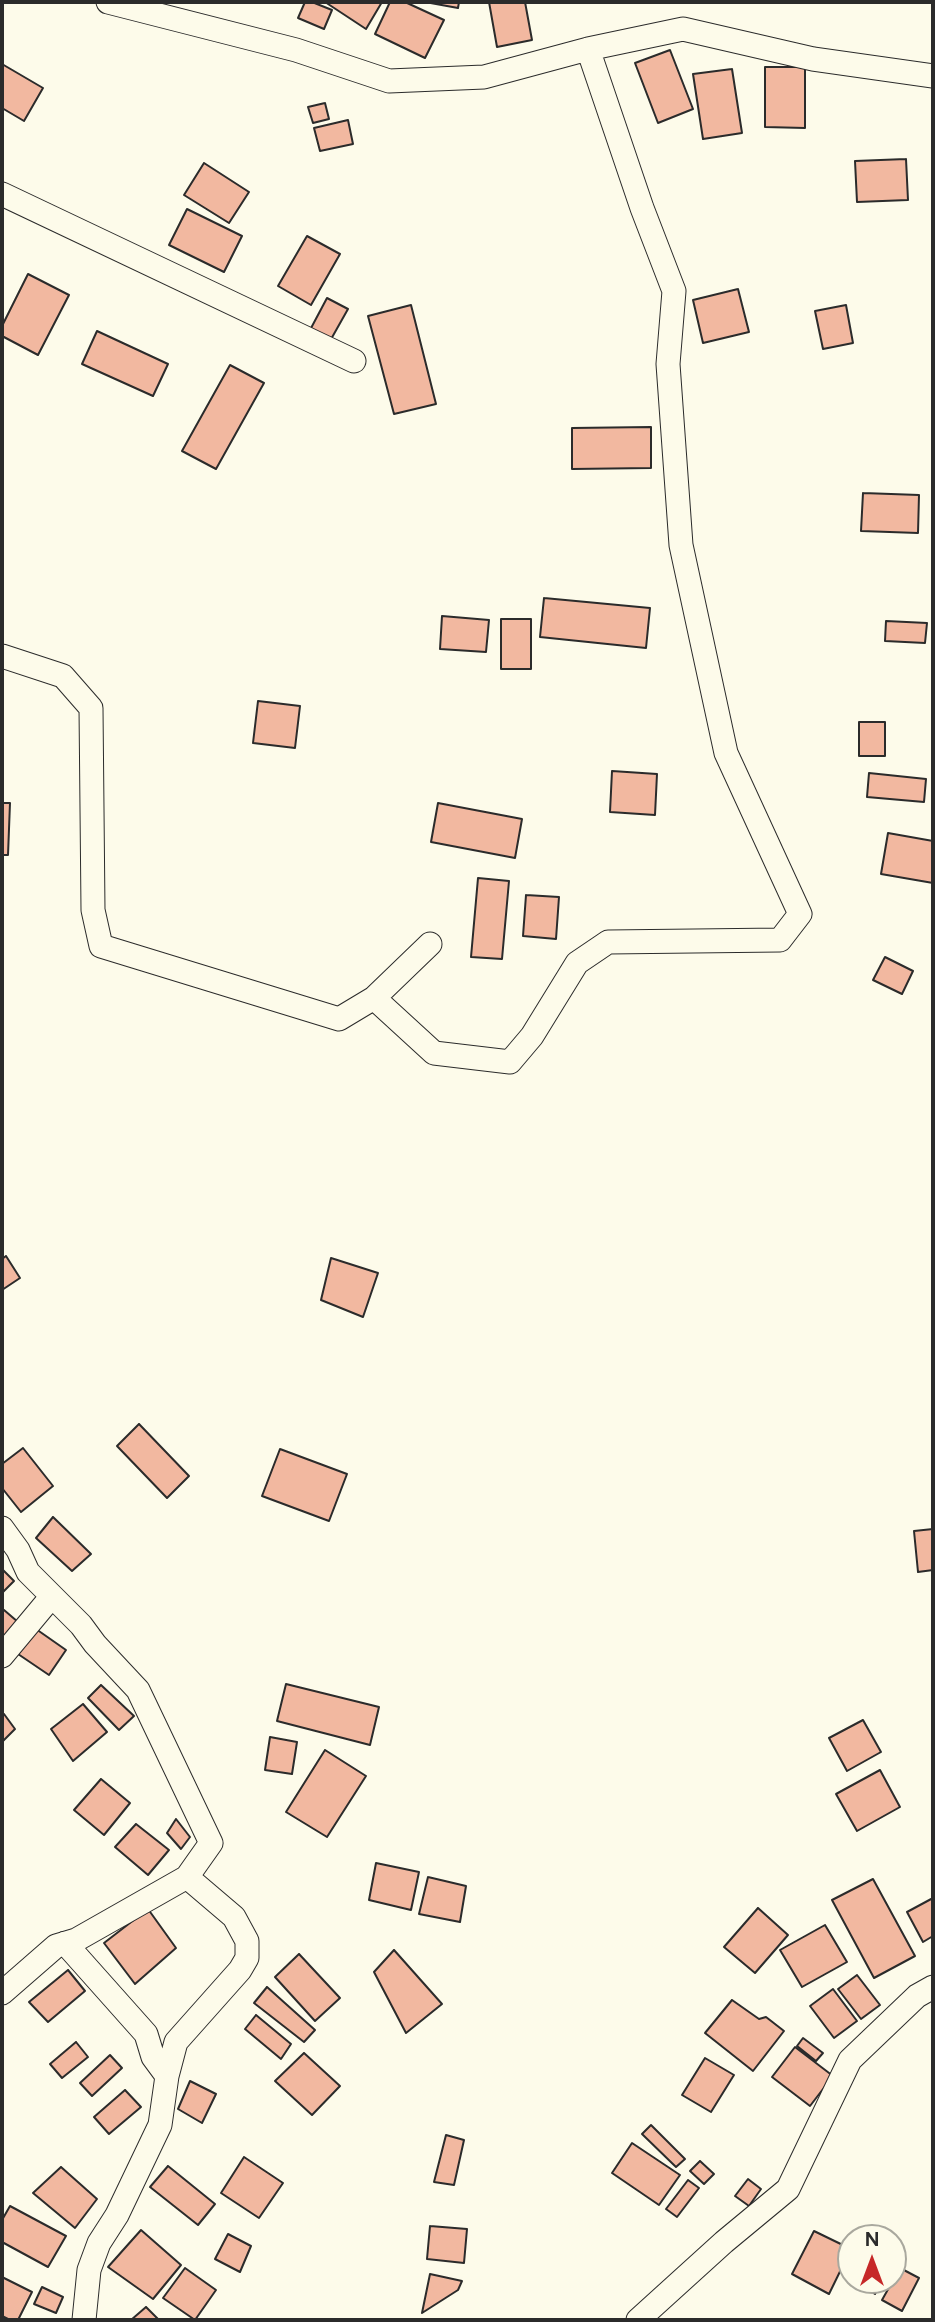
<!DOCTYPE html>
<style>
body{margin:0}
#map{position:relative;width:935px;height:2322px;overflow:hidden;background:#fdfbea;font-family:Figtree,sans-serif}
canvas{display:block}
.frame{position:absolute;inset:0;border:4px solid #2b2b2b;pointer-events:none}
.north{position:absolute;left:837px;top:2224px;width:70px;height:70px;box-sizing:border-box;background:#fdfbea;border:2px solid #a9a89e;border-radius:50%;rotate:0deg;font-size:19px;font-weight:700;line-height:28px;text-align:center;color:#2b2b2b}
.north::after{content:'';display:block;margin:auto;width:24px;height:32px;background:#c62828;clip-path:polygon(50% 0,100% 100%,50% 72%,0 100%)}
</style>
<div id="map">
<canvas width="935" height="2322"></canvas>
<div class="frame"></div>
<div class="north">N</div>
</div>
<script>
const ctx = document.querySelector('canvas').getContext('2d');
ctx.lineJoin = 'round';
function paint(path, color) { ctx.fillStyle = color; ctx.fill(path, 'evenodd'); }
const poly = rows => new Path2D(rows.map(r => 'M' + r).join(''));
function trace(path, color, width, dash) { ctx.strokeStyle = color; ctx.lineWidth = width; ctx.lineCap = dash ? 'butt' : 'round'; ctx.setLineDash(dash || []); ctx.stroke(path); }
const building = poly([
 [305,2,312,2,332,10,324,29,298,18,305,2],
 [325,2,382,2,366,29,325,2],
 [390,2,405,2,444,20,425,58,375,34,390,2],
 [425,2,459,2,458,8,425,2],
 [489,2,525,2,532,40,497,47,489,2],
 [670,50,693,109,658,123,635,63,670,50],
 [2,64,43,88,24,121,2,108,2,64],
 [765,67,805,67,805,128,765,127,765,67],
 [732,69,742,133,703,139,693,74,732,69],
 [325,103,329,119,313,123,308,107,325,103],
 [348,120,353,144,320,151,314,128,348,120],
 [906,159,908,200,857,202,855,161,906,159],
 [204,163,249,192,229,223,184,195,204,163],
 [187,209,242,236,224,272,169,245,187,209],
 [307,236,340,254,311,305,278,286,307,236],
 [28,274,69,295,38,355,2,336,2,326,28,274],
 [738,289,749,332,703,343,693,300,738,289],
 [327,298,348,309,330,341,310,330,327,298],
 [411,305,436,404,394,414,368,316,411,305],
 [846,305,853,343,823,349,815,311,846,305],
 [97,331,168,364,153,396,82,364,97,331],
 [230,365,264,383,216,469,182,451,230,365],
 [651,427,651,468,572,469,572,428,651,427],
 [863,493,919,495,918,533,861,531,863,493],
 [544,598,650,608,646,648,540,637,544,598],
 [442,616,489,620,486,652,440,649,442,616],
 [501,619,531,619,531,669,501,669,501,619],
 [886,621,927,623,925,643,885,641,886,621],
 [258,701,300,706,295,748,253,743,258,701],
 [859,722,885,722,885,756,859,756,859,722],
 [612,771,657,774,655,815,610,812,612,771],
 [869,773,926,779,924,802,867,797,869,773],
 [2,803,10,803,8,855,2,855,2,803],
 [438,803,522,819,515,858,431,842,438,803],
 [888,833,933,841,933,883,881,874,888,833],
 [478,878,509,881,502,959,471,957,478,878],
 [526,895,559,897,556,939,523,936,526,895],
 [885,957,913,971,902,994,873,980,885,957],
 [6,1256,20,1278,2,1290,2,1259,6,1256],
 [331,1258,378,1273,363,1317,321,1300,331,1258],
 [139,1424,189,1476,167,1498,117,1446,139,1424],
 [23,1448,53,1486,21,1512,2,1488,2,1464,23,1448],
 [280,1449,347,1474,329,1521,262,1496,280,1449],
 [53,1517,91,1554,72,1571,36,1538,53,1517],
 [933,1529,933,1570,918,1572,914,1531,933,1529],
 [2,1569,14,1581,2,1593,2,1569],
 [4,1610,18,1622,2,1639,2,1613,4,1610],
 [36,1629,66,1650,49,1675,18,1654,36,1629],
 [286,1684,379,1707,370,1745,277,1721,286,1684],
 [101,1685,134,1716,119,1730,88,1698,101,1685],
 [83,1704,107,1732,73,1761,51,1729,83,1704],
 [4,1714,15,1729,2,1742,2,1717,4,1714],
 [863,1720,881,1752,847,1771,829,1738,863,1720],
 [270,1737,297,1742,292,1774,265,1770,270,1737],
 [325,1750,366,1776,327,1837,286,1812,325,1750],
 [880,1770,900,1807,857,1831,836,1794,880,1770],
 [101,1779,130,1803,104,1835,74,1810,101,1779],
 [176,1819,190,1837,181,1849,167,1833,176,1819],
 [136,1824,169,1850,148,1875,115,1847,136,1824],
 [376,1863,419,1872,411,1910,369,1900,376,1863],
 [428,1877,466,1886,460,1922,419,1914,428,1877],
 [873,1879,915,1956,874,1978,832,1900,873,1879],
 [933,1898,933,1936,923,1942,907,1912,933,1898],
 [758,1908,788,1935,755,1973,724,1947,758,1908],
 [148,1909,176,1948,135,1984,104,1943,148,1909],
 [825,1925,847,1962,802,1987,780,1950,825,1925],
 [394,1950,442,2004,406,2033,374,1972,394,1950],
 [299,1954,340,1998,315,2021,275,1977,299,1954],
 [68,1970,85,1991,48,2022,29,2002,68,1970],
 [857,1975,880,2005,861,2019,838,1989,857,1975],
 [267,1987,315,2030,304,2042,254,2003,267,1987],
 [833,1989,857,2021,834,2038,810,2006,833,1989],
 [732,2000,759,2019,766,2017,784,2031,753,2071,705,2033,732,2000],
 [256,2015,291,2044,281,2059,245,2029,256,2015],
 [803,2038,823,2053,816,2061,797,2046,803,2038],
 [76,2042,88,2057,62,2078,50,2064,76,2042],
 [795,2047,833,2076,810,2106,772,2077,795,2047],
 [304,2053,340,2086,312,2115,275,2081,304,2053],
 [110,2055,122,2068,92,2096,80,2083,110,2055],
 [705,2058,734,2075,711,2112,682,2095,705,2058],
 [190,2081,216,2094,202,2123,178,2109,190,2081],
 [125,2090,141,2107,109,2134,94,2117,125,2090],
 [651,2125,685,2159,676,2167,642,2134,651,2125],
 [446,2135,464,2140,454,2185,434,2182,446,2135],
 [632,2143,680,2175,659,2205,612,2173,632,2143],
 [244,2157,283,2183,259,2218,221,2193,244,2157],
 [700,2161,714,2174,704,2184,690,2171,700,2161],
 [168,2166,215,2204,198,2225,150,2187,168,2166],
 [61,2167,97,2199,75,2228,33,2193,61,2167],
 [748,2179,761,2189,749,2206,735,2196,748,2179],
 [688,2180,699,2188,677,2217,666,2209,688,2180],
 [10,2206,66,2236,48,2267,2,2242,2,2220,10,2206],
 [430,2226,467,2229,464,2263,427,2259,430,2226],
 [141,2230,181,2265,153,2299,108,2267,141,2230],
 [814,2231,851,2249,829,2294,792,2274,814,2231],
 [228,2234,251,2246,240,2272,215,2259,228,2234],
 [185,2268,216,2290,195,2320,163,2298,185,2268],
 [900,2268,919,2278,902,2311,882,2300,900,2268],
 [430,2274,462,2281,458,2290,422,2313,430,2274],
 [2,2277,32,2292,18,2320,10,2320,2,2316,2,2277],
 [855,2280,882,2280,875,2294,854,2282,855,2280],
 [42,2287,63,2297,56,2313,34,2304,42,2287],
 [146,2307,159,2320,131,2320,146,2307]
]);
paint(building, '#f2b8a0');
trace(building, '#2b2b2b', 2);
const minor = poly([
 [108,2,296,50,389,81,484,77,588,49,683,29,813,59,933,76],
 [2,194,354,361],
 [2,656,63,676,91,708,93,910,101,946,339,1019,374,998,430,944],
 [374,998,434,1053,510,1062,532,1036,577,963,608,942,780,940,800,914,726,753,681,545,668,364,674,291,642,208,588,49],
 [2,1528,18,1550,28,1572,81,1625,95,1644,138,1690,211,1843,187,1877,76,1940,56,1946,2,1993],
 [2,1656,52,1596],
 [65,1943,146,2034,153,2057,167,2076],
 [84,2320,89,2270,99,2243,117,2215,160,2125,167,2076,176,2042,240,1970,247,1958,247,1941,234,1917,187,1877],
 [638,2320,724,2242,788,2189,850,2060,917,1996,933,1987]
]);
trace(minor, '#2b2b2b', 25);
trace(minor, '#fdfbea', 23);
</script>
